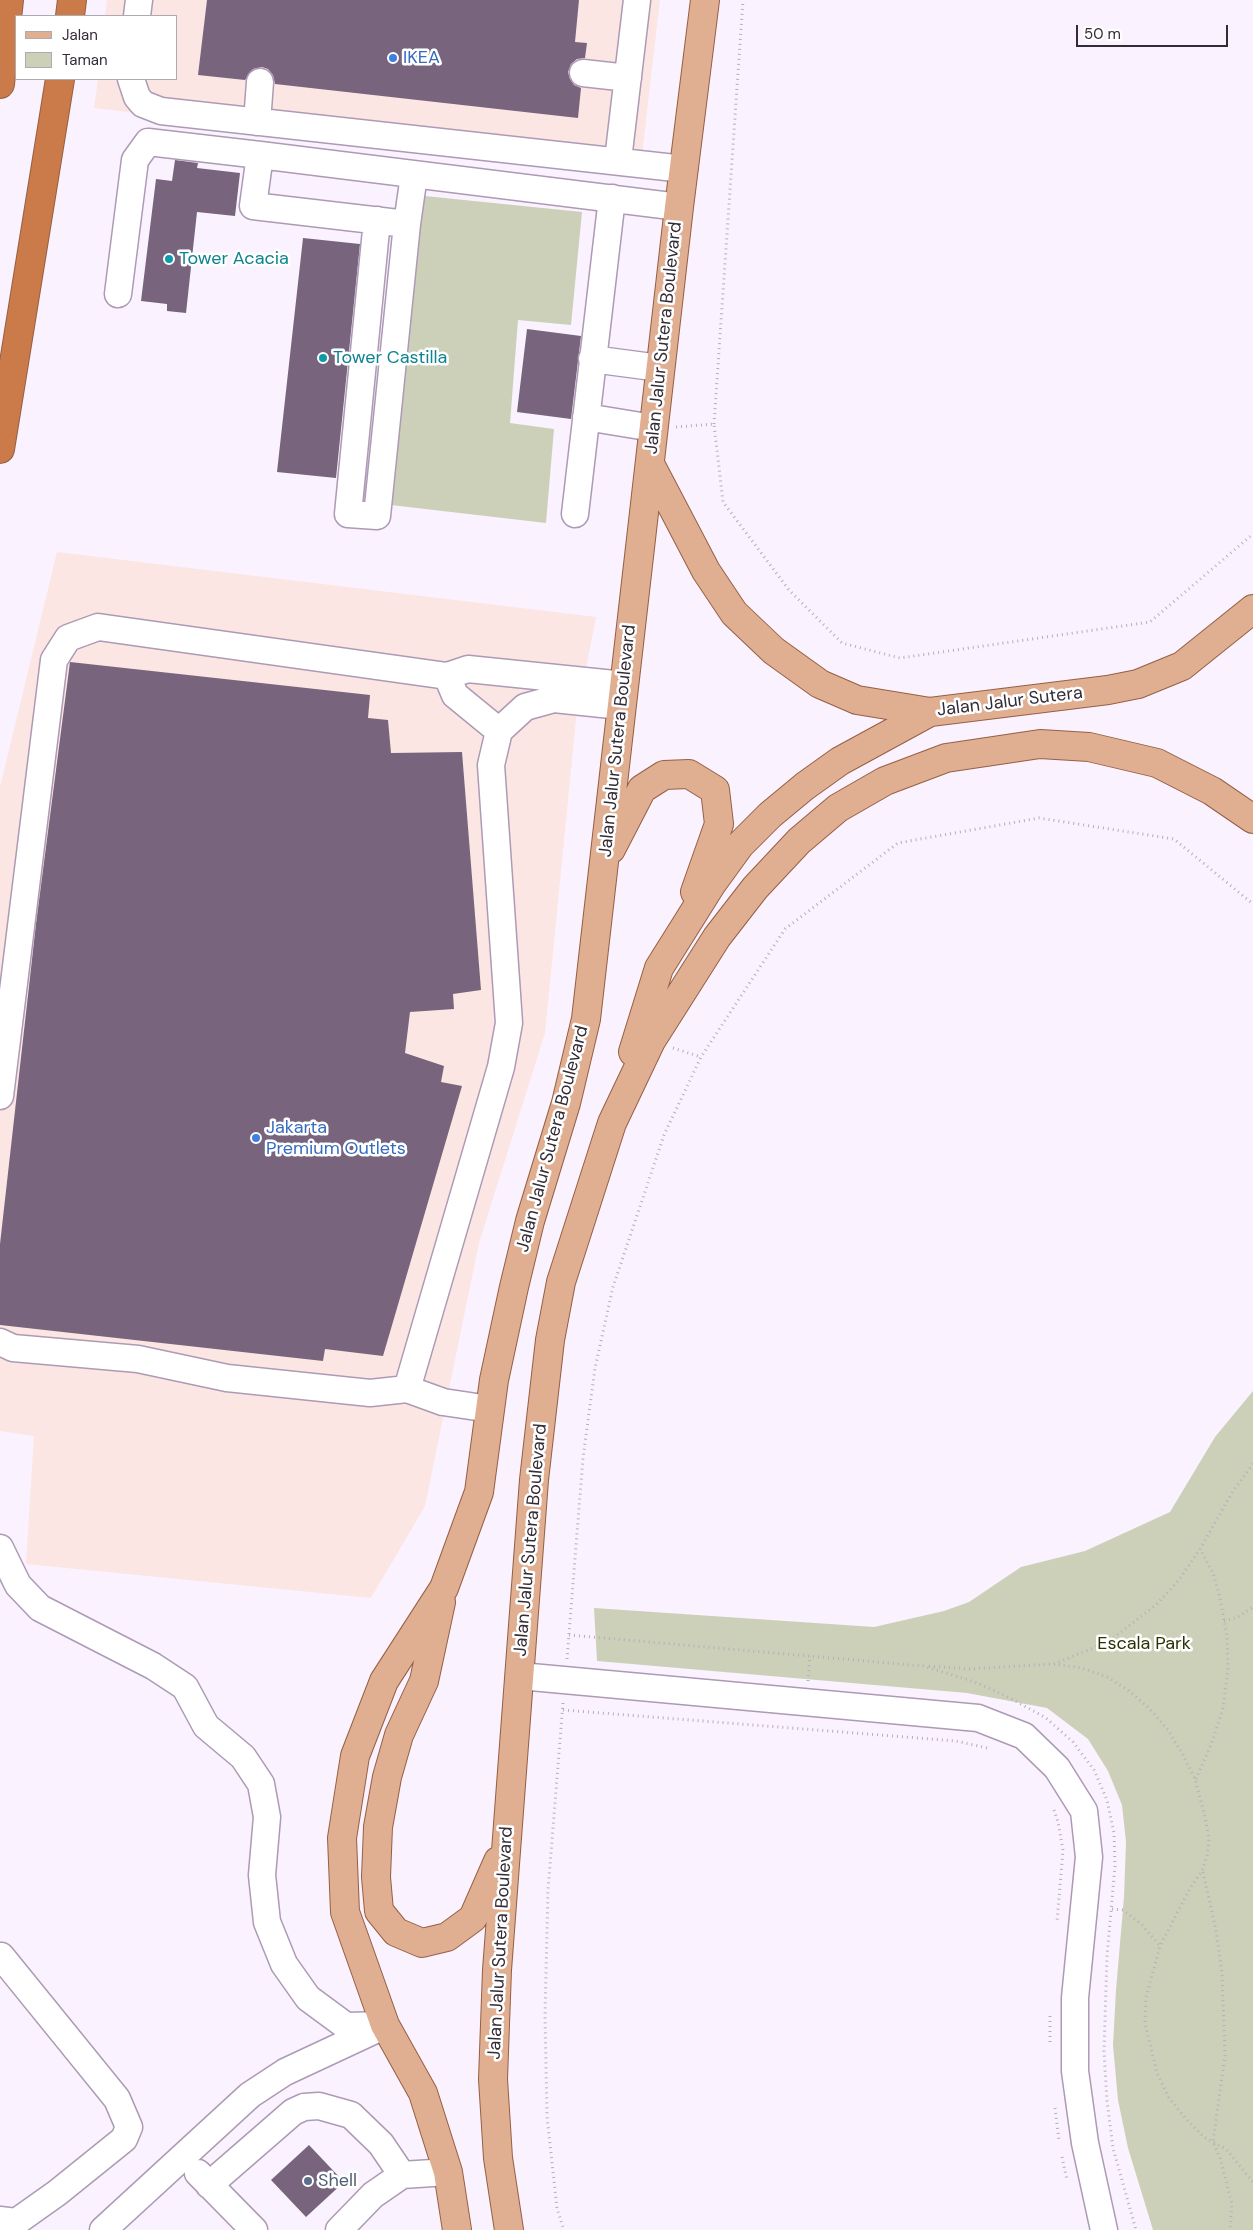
<!DOCTYPE html>
<style>
body{margin:0}
#map{position:relative;width:1253px;height:2230px;overflow:hidden;background:#faf2fe;font-family:"DM Sans",sans-serif}
canvas{display:block}
.legend{position:absolute;left:15px;top:15px;width:162px;height:65px;box-sizing:border-box;background:#fff;border:1px solid #adabaf;margin:0;padding:6px 9px;list-style:none;font-size:15px;color:#332c37}
.legend li{display:flex;align-items:center;gap:10px;height:25px}
.legend b{width:25px;border:1px solid #adabaf}
.scale{position:absolute;left:1076px;top:25px;width:152px;height:22px;box-sizing:border-box;border:2px solid #332c37;border-top:0;padding-left:6px;font-size:15px;line-height:18px;white-space:nowrap;color:#332c37;-webkit-text-stroke:4px #fff;paint-order:stroke}
</style>
<div id="map">
<canvas width="1253" height="2230"></canvas>
<ul class="legend">
<li><b style="height:6px;background:#e0af92"></b>Jalan</li>
<li><b style="height:14px;background:#cdd0b9"></b>Taman</li>
</ul>
<div class="scale">50 m</div>
</div>
<script>
const ctx = document.querySelector('canvas').getContext('2d');
ctx.lineJoin = 'round';
function paint(path, color) { ctx.fillStyle = color; ctx.fill(path, 'evenodd'); }
const poly = rows => new Path2D(rows.map(r => 'M' + r).join(''));
function trace(path, color, width, dash) { ctx.strokeStyle = color; ctx.lineWidth = width; ctx.lineCap = dash ? 'butt' : 'round'; ctx.setLineDash(dash || []); ctx.stroke(path); }
function drawText(font, color, halo, rows, align = 'center') {
  ctx.font = font + ' "DM Sans",sans-serif'; ctx.lineWidth = 5; ctx.setLineDash([]); ctx.textBaseline = 'middle'; ctx.strokeStyle = halo; ctx.fillStyle = color; for (const [text, x, y, turn = 0] of rows) {
    ctx.save(); ctx.translate(x, y); ctx.rotate((+turn || 0) * Math.PI / 180); ctx.textAlign = isNaN(turn) ? turn : align; if (halo) ctx.strokeText(text, 0, 0); ctx.fillText(text, 0, 0); ctx.restore();
  }
}
paint(poly([
 [107,0,660,0,640,172,94,108,98,79,176,79,176,16,105,16],
 [57,552,596,617,576,719,545,1033,479,1243,425,1506,371,1598,26,1564,34,1436,0,1431,0,787]
]), '#fce6e3');
paint(poly([
 [415,195,582,212,571,325,518,320,510,423,554,429,546,523,382,504],
 [1253,1391,1253,2230,1153,2230,1128,2148,1118,2100,1113,2045,1116,1990,1124,1897,1126,1842,1122,1805,1108,1771,1088,1739,1047,1708,967,1693,597,1661,594,1608,874,1627,944,1611,969,1602,1021,1567,1085,1551,1170,1512,1215,1437]
]), '#cdd0b9');
paint(poly([
 [207,0,579,0,575,42,587,43,585,58,577,59,571,64,568,72,570,79,574,85,581,88,578,118,275,84,273,75,268,69,262,67,253,69,245,80,198,75],
 [175,160,198,163,197,168,240,173,235,216,197,212,186,313,167,311,167,304,141,301,156,179,172,181],
 [303,238,360,244,336,478,277,472],
 [527,329,581,336,571,419,517,412],
 [70,662,370,695,368,718,388,720,391,753,462,752,481,990,453,994,454,1009,410,1012,405,1053,444,1066,441,1082,462,1086,383,1356,325,1349,323,1361,0,1325,0,1244,36,924],
 [309,2145,344,2182,306,2217,271,2180]
]), '#78647d');
const minor = poly([
 [137,16,139,0],
 [583,73,628,78],
 [131,79,137,97,143,104,161,111,684,169],
 [257,122,260,82],
 [618,160,637,0],
 [414,175,407,224,253,206,260,155,679,207],
 [377,220,348,514,377,516,407,224],
 [118,294,135,160,148,142,260,155],
 [592,359,660,368],
 [586,417,653,428],
 [575,514,612,198],
 [447,676,468,669,624,685],
 [0,1096,54,660,68,638,98,627,447,676,455,695,499,731],
 [0,1342,13,1348,138,1359,227,1378,370,1393,407,1389,443,1402,490,1409],
 [407,1389,501,1067,509,1023,491,765,499,731,525,707,554,699,621,706],
 [0,1548,18,1585,40,1608,153,1666,185,1687,206,1726,243,1757,261,1784,267,1817,262,1875,267,1922,284,1964,308,1998,346,2026,385,2025],
 [520,1676,978,1718,1024,1736,1057,1768,1084,1811,1089,1857,1075,1998,1075,2071,1085,2143,1104,2230],
 [198,2173,254,2230],
 [209,2185,293,2112,304,2107,319,2106,351,2115,381,2144,402,2175],
 [0,2220,16,2222,57,2193,124,2139,129,2127,117,2099,1,1956],
 [103,2230,250,2095,285,2072,375,2030],
 [339,2230,373,2195,402,2175,448,2172]
]);
const major = poly([
 [650,464,706,571,734,613,774,651,820,684,857,700,930,712,1108,690,1138,684,1182,666,1253,609],
 [611,849,642,789,664,775,689,774,715,790,719,824,695,892],
 [633,1052,659,968,711,885,740,845,770,815,805,786,840,761,930,712],
 [441,1602,424,1681,399,1735,387,1777,378,1827,376,1877,379,1911,396,1932,422,1943,447,1937,473,1918,498,1861],
 [457,2230,448,2172,423,2093,385,2025,345,1912,342,1838,355,1756,384,1681,444,1588,479,1492,494,1380,514,1287,530,1221,566,1103,586,1019,679,207,705,0],
 [509,2230,498,2158,493,2079,497,1970,534,1480,550,1340,561,1282,612,1123,651,1041,717,937,755,888,799,841,838,808,885,781,946,758,1040,744,1089,747,1157,763,1212,791,1253,819]
]);
const highway = poly([
 [70,16,72,0],
 [0,84,9,0],
 [0,449,60,79]
]);
trace(minor, '#ad9ab5', 29);
trace(major, '#965f43', 30);
trace(highway, '#965f43', 30);
trace(poly([
 [714,424,743,0],
 [676,427,714,424,723,502,789,590,842,643,900,658,1150,622,1253,534],
 [673,1048,701,1057],
 [1224,1621,1238,1617,1253,1607],
 [569,1635,923,1666,975,1682,1010,1698,1046,1718,1073,1742,1094,1770,1107,1800,1114,1833,1115,1866,1107,1956,1104,2051,1107,2101,1113,2148,1136,2230],
 [567,1659,583,1458,595,1368,613,1287,664,1135,701,1057,785,929,898,843,1039,818,1174,839,1253,904],
 [1054,1664,1108,1642,1156,1605,1179,1580,1200,1549,1233,1491,1253,1464],
 [929,1666,968,1669,1054,1664,1082,1668,1107,1677,1128,1690,1149,1708,1168,1730,1183,1755,1195,1779,1205,1817,1209,1839,1207,1856,1202,1871,1190,1888,1160,1946,1146,1998,1145,2023,1157,2073,1169,2098,1186,2119,1204,2137,1226,2149,1253,2182],
 [808,1681,810,1656],
 [563,1703,548,1890,545,2016,547,2116,557,2209,564,2230],
 [563,1710,956,1741,987,1748],
 [1196,1779,1213,1740,1223,1708,1228,1669,1227,1636,1220,1598,1213,1573,1200,1549],
 [1054,1810,1058,1822,1063,1850,1057,1922],
 [1203,1872,1216,1930,1222,1973,1225,2055,1213,2142,1220,2158,1232,2204,1230,2230],
 [1112,1909,1123,1910,1142,1925,1160,1946],
 [1050,2042,1050,2013],
 [1055,2108,1059,2141],
 [1062,2157,1067,2180]
]), '#b6aeba', 3, [1, 4]);
trace(minor, '#fff', 26);
trace(major, '#e0af92', 28);
trace(highway, '#cb7a4a', 28);
for (const [x, y, r, color] of [
 [393,58,5,"#3f7fe0"],
 [169,259,5,"#0f9aa8"],
 [323,358,5,"#0f9aa8"],
 [256,1138,5,"#3f7fe0"],
 [308,2181,5,"#5c6f8a"]
]) { const dot = new Path2D(); dot.arc(x, y, r, 0, 2 * Math.PI); ctx.fillStyle = color; ctx.fill(dot); trace(dot, '#fff', 2); }
drawText('18px', '#366cbe', '#fff', [
 ["IKEA",403,58],
 ["Jakarta",266,1128],
 ["Premium Outlets",266,1149]
], 'left');
drawText('18px', '#0d838f', '#fff', [
 ["Tower Acacia",179,259],
 ["Tower Castilla",333,358]
], 'left');
drawText('18px', '#332c37', '#fff', [
 ["Jalan Jalur Sutera Boulevard",664,338,-84],
 ["Jalan Jalur Sutera",1010,702,-7],
 ["Jalan Jalur Sutera Boulevard",618,741,-84],
 ["Jalan Jalur Sutera Boulevard",553,1139,-75],
 ["Jalan Jalur Sutera Boulevard",531,1540,-85],
 ["Jalan Jalur Sutera Boulevard",501,1943,-87]
]);
drawText('18px', '#2d3003', '#fff', [
 ["Escala Park",1144,1644]
]);
drawText('18px', '#4e5e75', '#fff', [
 ["Shell",318,2181]
], 'left');
</script>
